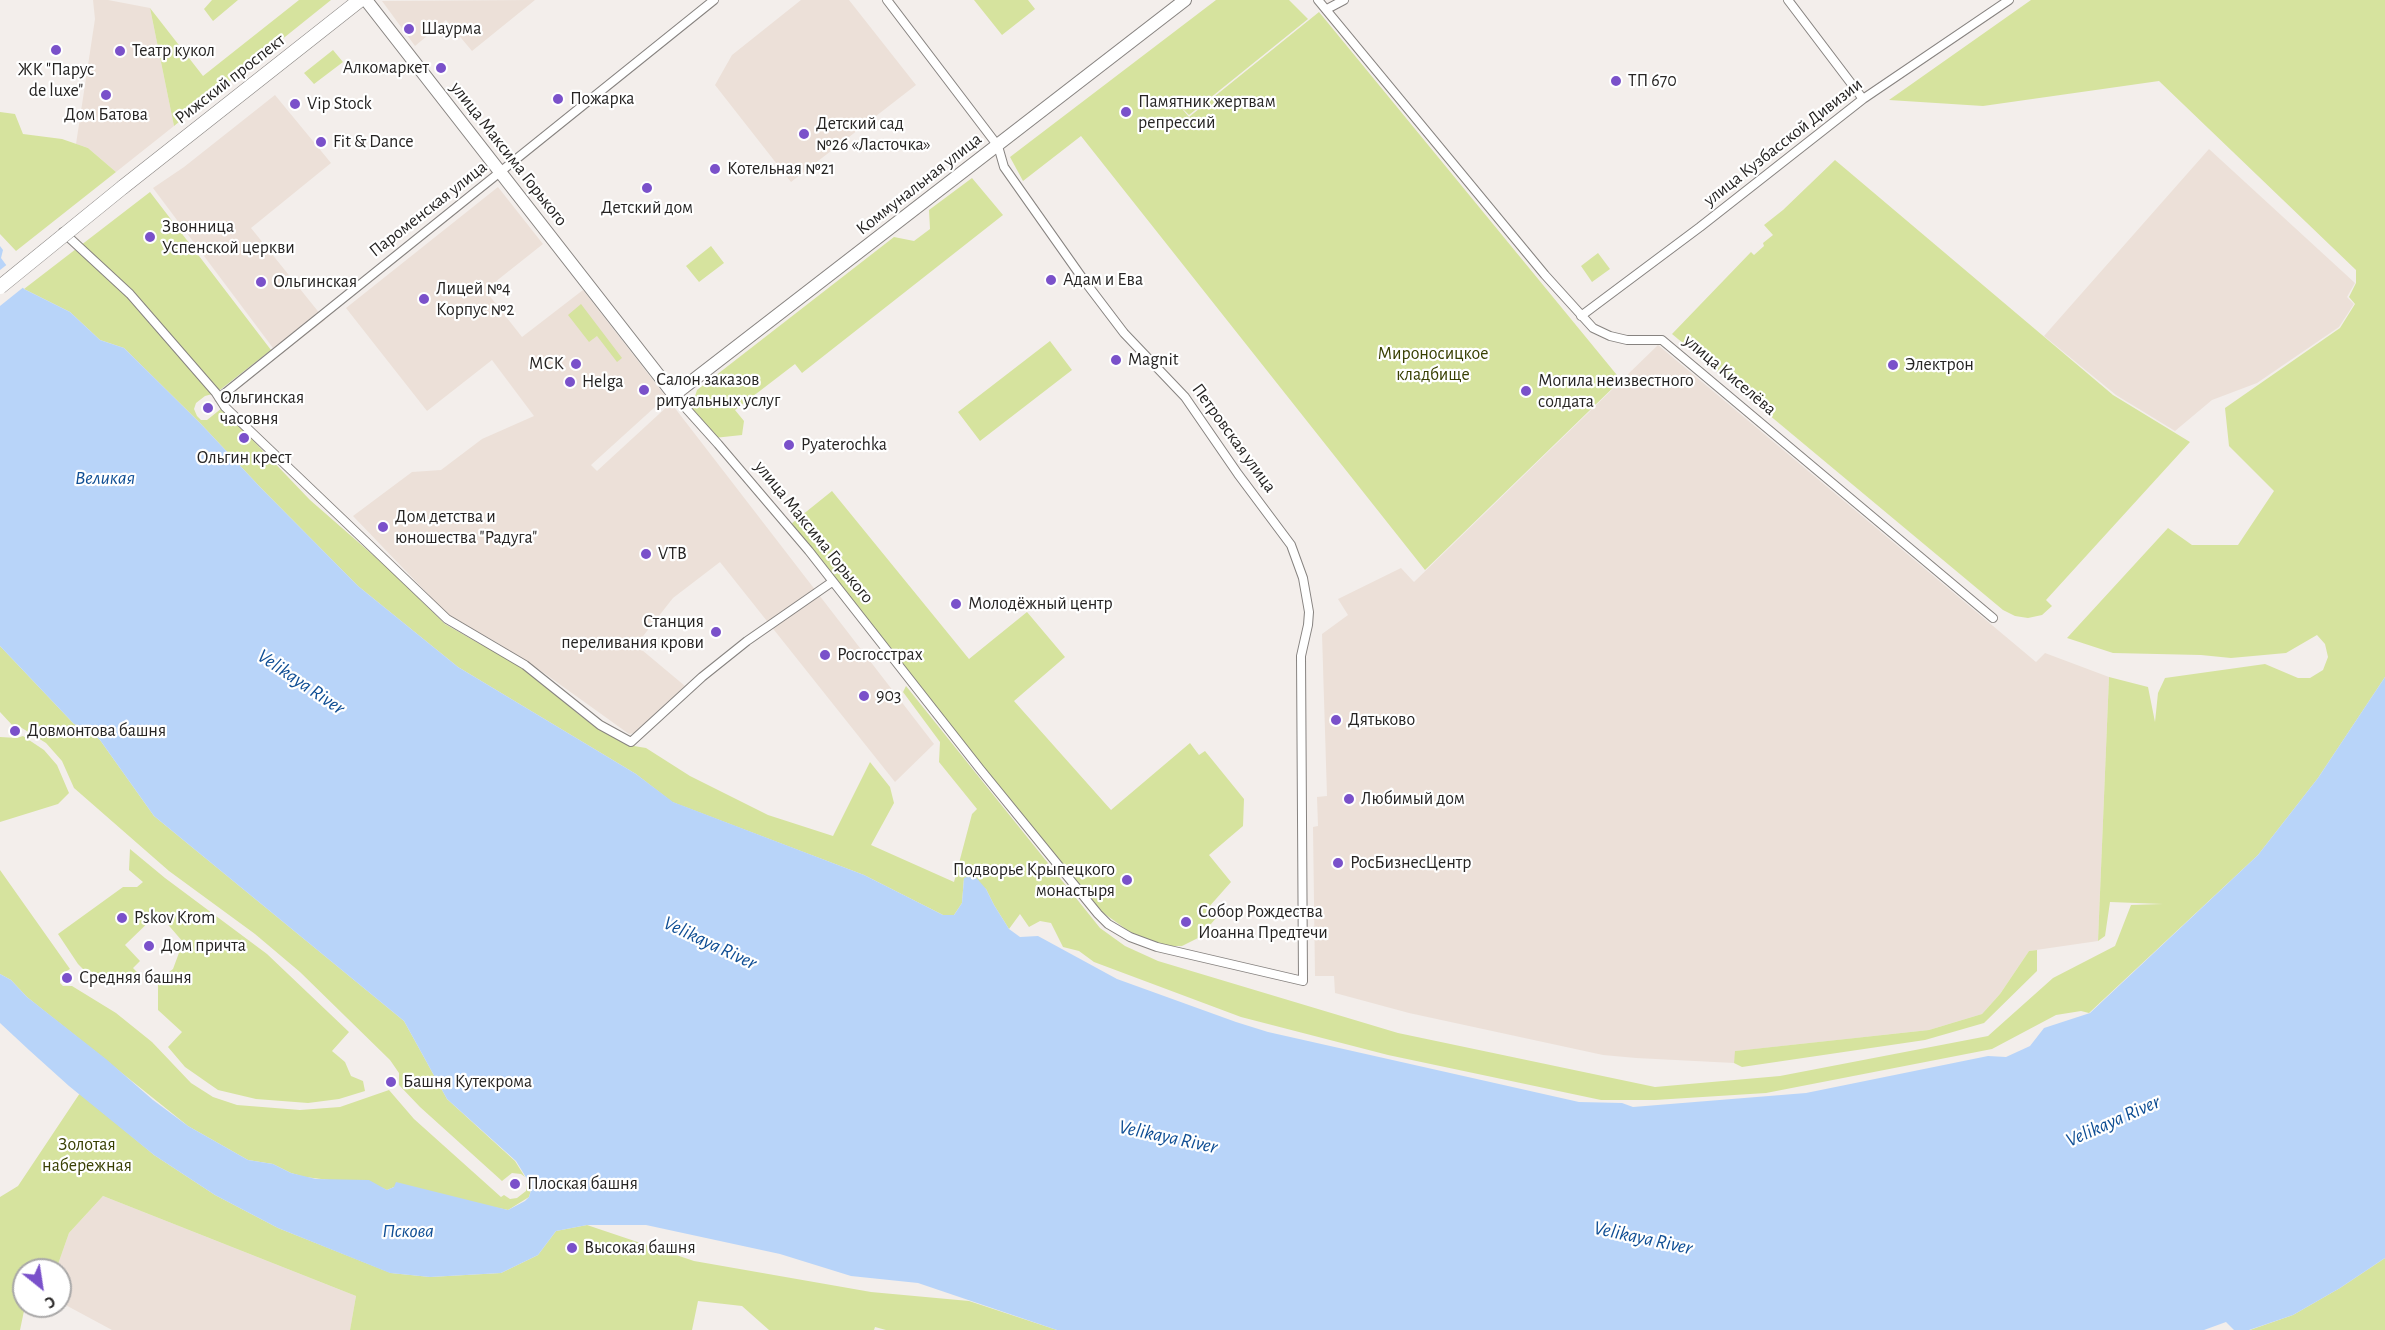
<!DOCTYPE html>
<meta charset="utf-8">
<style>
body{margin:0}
#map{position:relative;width:2385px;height:1330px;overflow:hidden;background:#f3eeeb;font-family:"Alegreya Sans",sans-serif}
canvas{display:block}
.north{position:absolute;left:12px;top:1258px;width:60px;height:60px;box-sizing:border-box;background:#fff;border:2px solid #a8a7a7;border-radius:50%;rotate:150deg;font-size:16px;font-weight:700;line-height:24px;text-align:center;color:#262423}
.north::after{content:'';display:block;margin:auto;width:21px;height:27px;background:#7a51ca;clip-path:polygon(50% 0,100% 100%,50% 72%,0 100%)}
</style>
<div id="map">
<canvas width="2385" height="1330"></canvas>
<div class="north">С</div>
</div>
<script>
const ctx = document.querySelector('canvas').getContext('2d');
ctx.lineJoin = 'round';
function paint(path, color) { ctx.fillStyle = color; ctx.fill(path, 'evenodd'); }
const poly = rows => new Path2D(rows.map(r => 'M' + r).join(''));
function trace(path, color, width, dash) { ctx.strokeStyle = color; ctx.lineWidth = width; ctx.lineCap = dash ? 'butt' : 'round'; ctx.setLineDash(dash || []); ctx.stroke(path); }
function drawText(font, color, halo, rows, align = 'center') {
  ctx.font = font + ' "Alegreya Sans",sans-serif'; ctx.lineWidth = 4.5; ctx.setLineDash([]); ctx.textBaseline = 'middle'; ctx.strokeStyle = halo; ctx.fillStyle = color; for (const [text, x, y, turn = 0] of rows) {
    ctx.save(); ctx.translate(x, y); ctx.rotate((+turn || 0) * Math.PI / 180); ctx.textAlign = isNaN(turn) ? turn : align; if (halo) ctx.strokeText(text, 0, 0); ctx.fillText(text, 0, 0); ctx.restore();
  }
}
paint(poly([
 [93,0,108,0,150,8,174,126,116,172,88,148,76,144,95,19],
 [535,0,472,51,446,20,415,46,382,1],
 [801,0,849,0,916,85,791,182,715,85,732,55],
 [275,95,331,163,251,228,325,320,279,356,153,188,184,167],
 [2209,149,2355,283,2347,297,2354,304,2339,327,2257,383,2212,400,2175,431,2116,395,2044,336],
 [498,187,543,244,485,290,522,337,583,290,666,397,591,465,597,471,671,403,934,744,895,782,720,562,673,598,636,645,685,686,634,733,629,734,544,673,496,642,450,617,353,516,412,472,441,470,482,439,534,416,492,360,427,411,346,308],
 [1658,345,2036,662,2045,653,2109,677,2098,941,2029,951,2000,994,1982,1014,1929,1030,1736,1051,1734,1063,1636,1058,1603,1055,1409,1013,1335,993,1334,976,1315,976,1313,827,1318,826,1317,797,1327,796,1322,634,1348,615,1338,599,1401,568,1414,582],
 [103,1196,356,1296,350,1330,112,1330,60,1302,60,1270,56,1270,69,1233]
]), '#ece0d8');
paint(poly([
 [212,0,238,0,213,21,204,9],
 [299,0,331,0,174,126,150,8,203,76],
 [974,0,1028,0,1035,9,1002,35],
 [1216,0,1289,0,1308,19,1189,115,1178,104,1189,117,1319,12,1621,380,1425,570,1081,136,1023,181,1010,157],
 [2031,0,2385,0,2385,677,2318,778,2258,855,2089,1013,2081,1011,2056,1015,1992,1049,1766,1093,1655,1100,1601,1100,1388,1055,1241,1017,1094,962,1079,951,1063,947,1051,923,1040,921,1029,927,1020,914,1009,929,994,905,986,889,964,878,962,903,954,915,943,915,864,875,672,802,636,774,458,667,358,586,260,487,201,424,124,348,100,340,70,312,24,289,150,192,271,350,216,393,205,396,196,403,194,409,197,416,201,420,207,420,222,408,310,500,389,569,445,624,480,644,487,645,522,668,561,697,577,713,597,728,628,745,646,748,690,776,768,815,833,836,870,762,890,787,894,803,871,845,954,882,972,814,977,809,939,762,940,742,903,692,906,686,1100,928,1125,946,1158,961,1398,1033,1655,1087,1780,1076,1988,1036,2053,978,2115,946,2131,905,2163,904,2110,902,2105,936,2098,941,2109,677,2148,687,2155,722,2158,693,2165,678,2265,664,2298,678,2310,678,2323,670,2328,657,2325,644,2317,635,2286,653,2231,658,2201,655,2113,653,2067,638,2168,528,2192,545,2238,545,2274,491,2229,446,2225,408,2340,328,2355,304,2349,297,2356,283,2356,270,2159,81,1983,106,1889,100],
 [333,50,343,62,314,84,304,73],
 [0,112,15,114,23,134,62,139,88,148,116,172,16,251,0,234],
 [1835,160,2113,395,2190,442,2046,600,2052,606,2042,615,2028,618,2015,616,2003,610,1672,334,1751,252,1754,255,1764,246,1763,243,1773,235,1764,225,1783,210],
 [972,178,1003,215,802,373,795,364,735,410,744,421,742,435,714,438,691,409,697,390,894,237,914,241,930,229,929,210],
 [711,246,724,263,699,282,686,266],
 [1598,253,1610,269,1592,282,1581,266],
 [581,304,622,358,617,362,597,336,589,342,568,315],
 [1050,341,1072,370,980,441,958,412],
 [832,491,969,659,1027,612,1065,657,1014,701,1111,810,1190,743,1199,755,1205,751,1244,799,1243,826,1209,855,1231,882,1208,908,1216,918,1200,937,1182,946,1162,946,1130,932,1102,912,786,528],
 [0,646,74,724,87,729,100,740,154,816,404,1021,447,1099,515,1161,525,1177,521,1174,512,1173,502,1181,420,1107,399,1085,399,1073,390,1060,300,972,255,934,169,871,74,788,62,761,46,743,17,725,13,726,0,712],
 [23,736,44,750,57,765,69,793,58,804,0,822,0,737,17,738],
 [130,849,165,878,267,954,349,1032,332,1051,345,1062,351,1076,363,1081,365,1091,339,1099,308,1103,256,1099,218,1090,185,1067,168,1047,182,1032,158,1010,158,981,173,969,183,942,158,913,125,945,140,961,133,968,142,977,133,984,88,974,78,964,58,934,123,887,137,887,143,882,129,870],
 [0,870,70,969,60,975,60,983,63,986,72,986,116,1013,152,1042,191,1083,213,1097,237,1105,300,1110,340,1107,389,1090,414,1119,501,1197,504,1195,510,1199,517,1198,526,1191,527,1182,532,1187,529,1197,508,1210,394,1187,387,1190,378,1186,305,1177,291,1173,273,1164,248,1160,188,1126,27,997,11,980,0,974],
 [2037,950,2037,971,1984,1023,1925,1040,1742,1067,1734,1063,1735,1051,1929,1030,1982,1014,2000,994,2029,951],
 [80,1093,154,1155,215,1195,278,1228,391,1273,430,1277,501,1273,538,1255,556,1231,587,1225,694,1261,871,1292,969,1301,1057,1330,886,1330,875,1327,874,1330,769,1330,742,1306,698,1301,692,1330,350,1330,356,1296,103,1196,69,1233,56,1270,24,1270,25,1306,20,1330,0,1330,0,1197,18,1186],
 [2385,1258,2385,1330,2250,1330,2293,1315,2340,1288]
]), '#d6e39e');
paint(poly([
 [0,246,3,250,1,258,24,289,70,312,100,340,124,348,201,424,260,487,358,586,458,667,636,774,673,802,864,875,943,915,954,915,962,903,964,878,974,875,986,889,994,905,1009,929,1020,937,1038,936,1117,979,1236,1022,1268,1032,1579,1102,1622,1103,1633,1107,1806,1093,1988,1056,2006,1057,2030,1046,2044,1028,2090,1013,2258,855,2318,778,2385,677,2385,1258,2340,1288,2293,1315,2249,1330,2234,1330,2226,1322,2204,1330,1057,1330,918,1283,851,1276,780,1254,646,1225,587,1225,556,1231,538,1255,501,1273,430,1277,390,1273,278,1228,215,1195,154,1155,69,1086,29,1050,0,1023,0,974,11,980,27,997,106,1059,153,1100,188,1126,248,1160,273,1164,291,1173,316,1179,369,1180,387,1190,394,1187,396,1182,508,1210,525,1201,529,1197,532,1187,516,1161,447,1099,404,1021,154,816,100,740,87,729,74,724,0,646]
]), '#b8d4f9');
paint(poly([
 [9,263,25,286,0,306,0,270]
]), '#f3eeeb');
const street = poly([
 [1318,0,1545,275,1593,328,1610,336,1627,340,1662,340,1993,618],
 [1788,0,1863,99],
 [1327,9,1344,0],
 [63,232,130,294,216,393,225,407,447,619,525,665,600,725,631,742,702,677,747,641,832,582],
 [1581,316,1700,227,1863,99,2009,0],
 [674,395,718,444,809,551,980,769,1098,914,1108,924,1130,937,1157,947,1303,981,1301,656,1308,625,1309,612,1303,578,1291,545,1238,474,1185,397,1124,333,1083,279,1004,167,998,146,887,0],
 [219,398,714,0]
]);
const secondary = poly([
 [366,0,674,395,1185,0]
]);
const primary = poly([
 [123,187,360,0]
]);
trace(street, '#878380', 10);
trace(secondary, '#878380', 14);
trace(primary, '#878380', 15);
trace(street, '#fff', 8);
trace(secondary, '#fff', 12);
trace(primary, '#fff', 14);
const primaryBridge = poly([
 [0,287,123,187]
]);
trace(primaryBridge, '#878380', 15, []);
trace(primaryBridge, '#fff', 14);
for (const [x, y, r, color] of [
 [409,29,6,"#7a51ca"],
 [56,50,6,"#7a51ca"],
 [120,51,6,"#7a51ca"],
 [441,68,6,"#7a51ca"],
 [1616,81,6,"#7a51ca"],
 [106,95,6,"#7a51ca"],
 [558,99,6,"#7a51ca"],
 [295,104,6,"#7a51ca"],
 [1126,112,6,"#7a51ca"],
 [804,134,6,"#7a51ca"],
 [321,142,6,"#7a51ca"],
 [715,169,6,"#7a51ca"],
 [647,188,6,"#7a51ca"],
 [150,237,6,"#7a51ca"],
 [1051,280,6,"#7a51ca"],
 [261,282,6,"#7a51ca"],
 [424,299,6,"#7a51ca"],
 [1116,360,6,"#7a51ca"],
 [576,364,6,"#7a51ca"],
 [1893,365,6,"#7a51ca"],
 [570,382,6,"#7a51ca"],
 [644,390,6,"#7a51ca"],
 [1526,391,6,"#7a51ca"],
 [208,408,6,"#7a51ca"],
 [244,438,6,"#7a51ca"],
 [789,445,6,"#7a51ca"],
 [383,527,6,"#7a51ca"],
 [646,554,6,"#7a51ca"],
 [956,604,6,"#7a51ca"],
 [716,632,6,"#7a51ca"],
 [825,655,6,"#7a51ca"],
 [864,696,6,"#7a51ca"],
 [1336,720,6,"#7a51ca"],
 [15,731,6,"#7a51ca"],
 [1349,799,6,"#7a51ca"],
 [1338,863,6,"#7a51ca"],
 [1127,880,6,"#7a51ca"],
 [122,918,6,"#7a51ca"],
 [1186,922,6,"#7a51ca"],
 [149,946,6,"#7a51ca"],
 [67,978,6,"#7a51ca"],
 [391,1082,6,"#7a51ca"],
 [515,1184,6,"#7a51ca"],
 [572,1248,6,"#7a51ca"]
]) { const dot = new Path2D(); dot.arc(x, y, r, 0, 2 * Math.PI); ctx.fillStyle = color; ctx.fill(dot); trace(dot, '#fff', 2); }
drawText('18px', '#262423', '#fff', [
 ["Шаурма",421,29],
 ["Театр кукол",132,51],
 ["Алкомаркет",429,68,"right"],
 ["ЖК \"Парус",56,70,"center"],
 ["de luxe\"",56,91,"center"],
 ["ТП 670",1628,81],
 ["Пожарка",570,99],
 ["Памятник жертвам",1138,102],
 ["репрессий",1138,123],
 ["Vip Stock",307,104],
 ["Дом Батова",106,115,"center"],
 ["Детский сад",816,124],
 ["№26 «Ласточка»",816,145],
 ["Fit & Dance",333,142],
 ["Котельная №21",727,169],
 ["Детский дом",647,208,"center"],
 ["Звонница",162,227],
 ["Успенской церкви",162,248],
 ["Адам и Ева",1063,280],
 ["Ольгинская",273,282],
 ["Лицей №4",436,289],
 ["Корпус №2",436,310],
 ["Magnit",1128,360],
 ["МСК",564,364,"right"],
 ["Электрон",1905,365],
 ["Салон заказов",656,380],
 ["ритуальных услуг",656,401],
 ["Могила неизвестного",1538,381],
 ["солдата",1538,402],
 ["Helga",582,382],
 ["Ольгинская",220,398],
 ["часовня",220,419],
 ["Pyaterochka",801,445],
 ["Ольгин крест",244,458,"center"],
 ["Дом детства и",395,517],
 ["юношества \"Радуга\"",395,538],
 ["VTB",658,554],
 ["Молодёжный центр",968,604],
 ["Станция",704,622,"right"],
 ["переливания крови",704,643,"right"],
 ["Росгосстрах",837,655],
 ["903",876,696],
 ["Дятьково",1348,720],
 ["Довмонтова башня",27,731],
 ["Любимый дом",1361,799],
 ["РосБизнесЦентр",1350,863],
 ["Подворье Крыпецкого",1115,870,"right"],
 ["монастыря",1115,891,"right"],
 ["Собор Рождества",1198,912],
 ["Иоанна Предтечи",1198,933],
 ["Pskov Krom",134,918],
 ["Дом причта",161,946],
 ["Средняя башня",79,978],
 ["Башня Кутекрома",403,1082],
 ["Плоская башня",527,1184],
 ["Высокая башня",584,1248]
], 'left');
drawText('18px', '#262423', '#fff', [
 ["Рижский проспект",230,79,-38],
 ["улица Кузбасской Дивизии",1783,142,-38],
 ["улица Максима Горького",509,154,52],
 ["Коммунальная улица",919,184,-38],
 ["Пароменская улица",428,209,-38],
 ["улица Киселёва",1730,375,40],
 ["Петровская улица",1234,438,54],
 ["улица Максима Горького",814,532,51]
]);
drawText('18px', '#383f02', '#fff', [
 ["Мироносицкое",1433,354],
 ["кладбище",1433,375],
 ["Золотая",87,1145],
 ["набережная",87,1166]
]);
drawText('italic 20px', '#0f4e94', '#fff', [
 ["Великая",105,478],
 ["Velikaya River",301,682,34],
 ["Velikaya River",710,943,25],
 ["Velikaya River",2113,1121,-24],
 ["Velikaya River",1168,1137,12],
 ["Пскова",408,1231],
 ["Velikaya River",1643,1238,12]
]);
</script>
